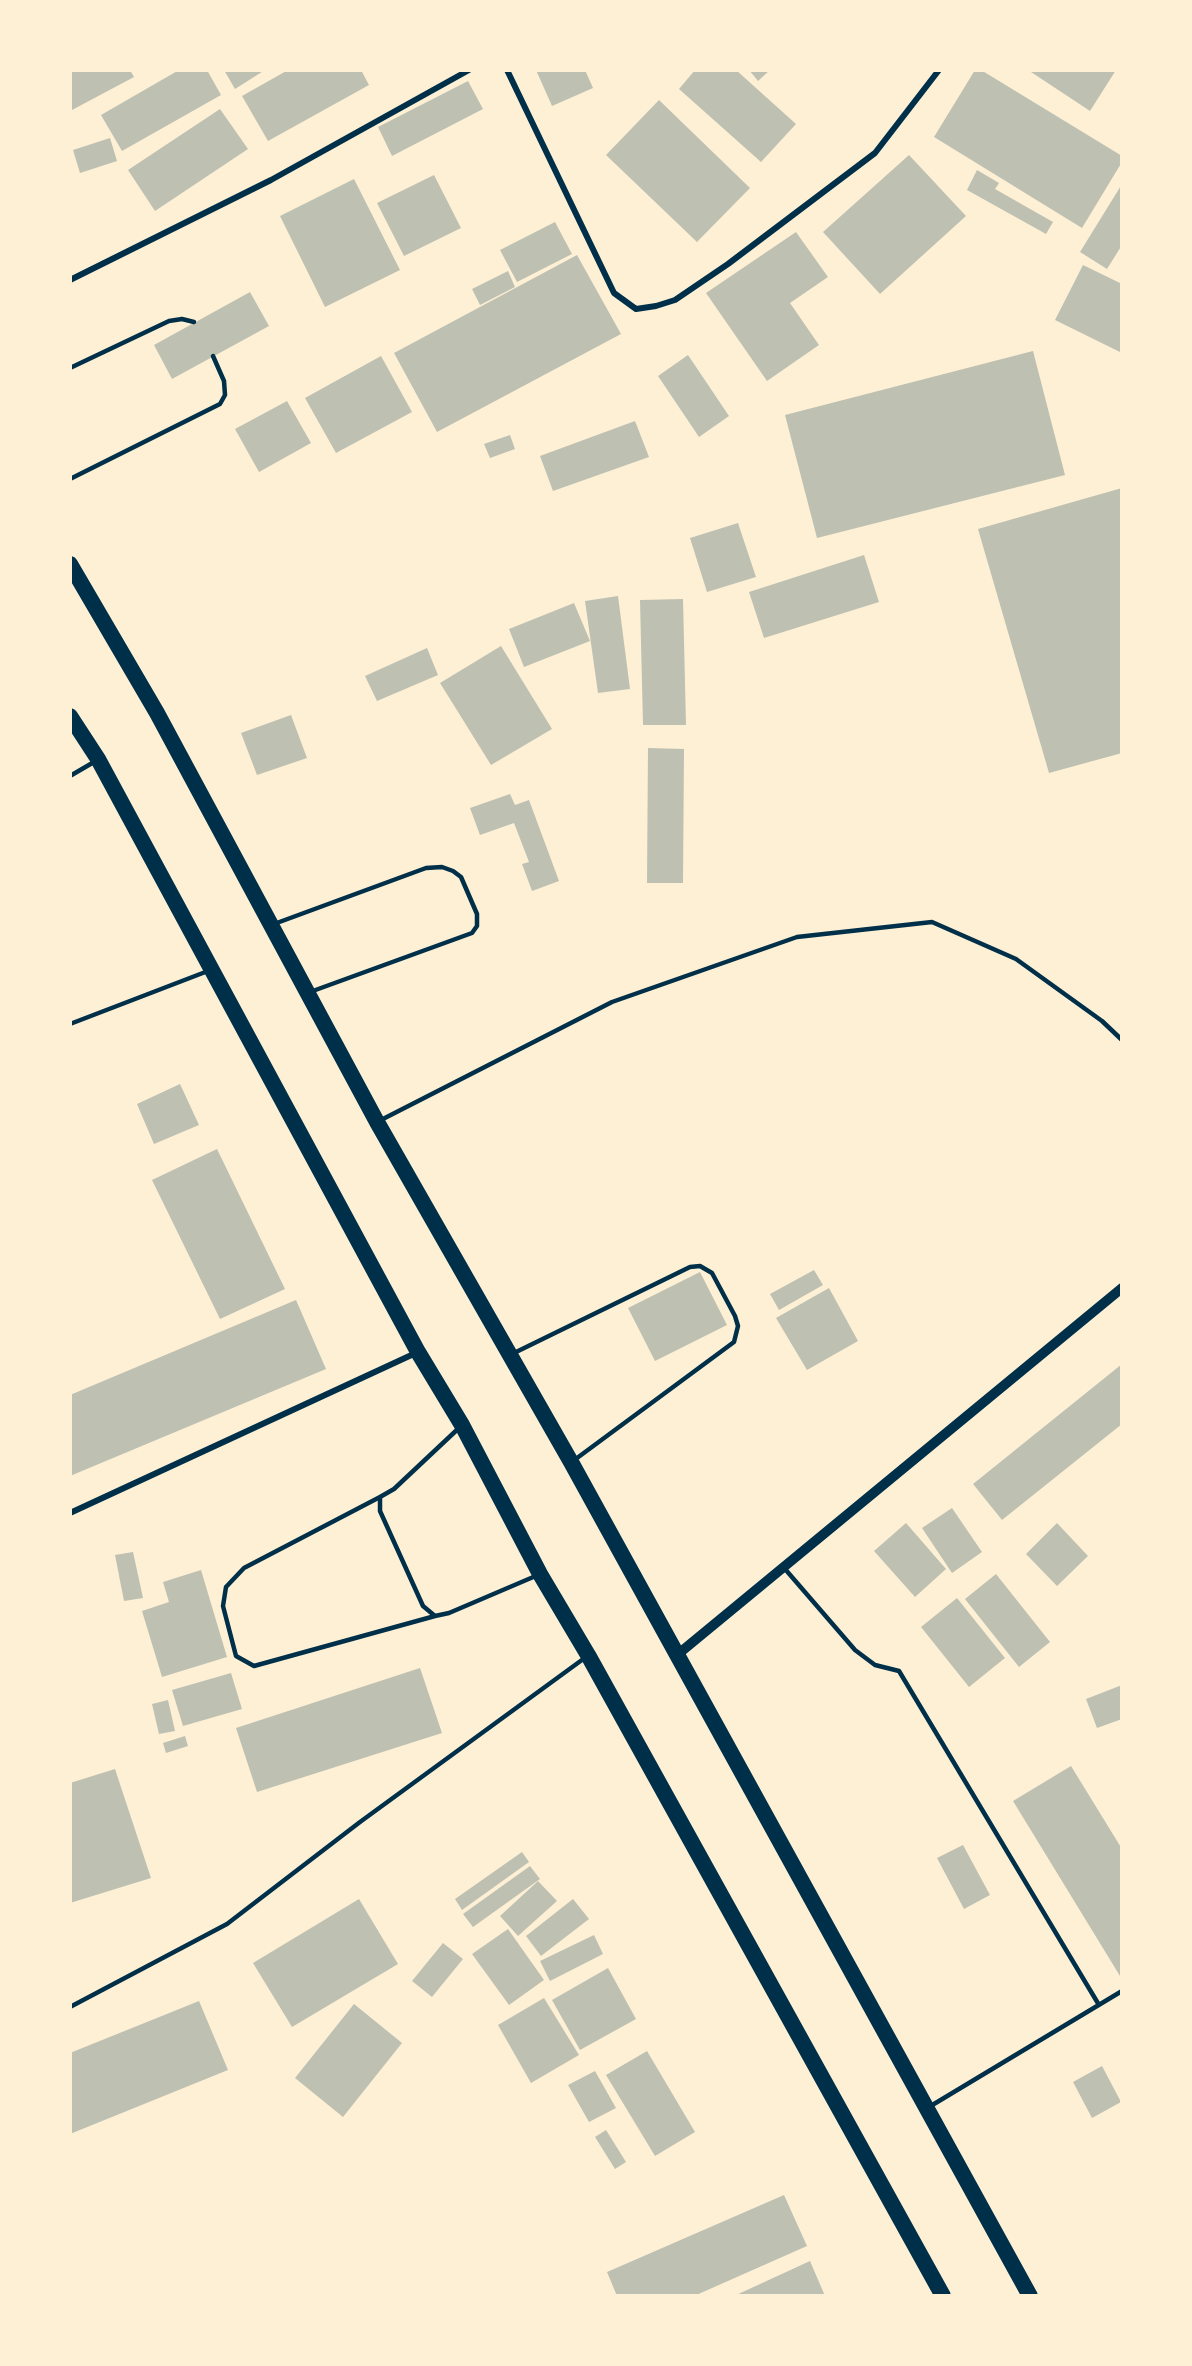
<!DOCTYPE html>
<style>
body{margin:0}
#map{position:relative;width:1192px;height:2366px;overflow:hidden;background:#fdf0d5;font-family:Cabin,sans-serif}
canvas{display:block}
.frame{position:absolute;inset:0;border:72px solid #fdf0d5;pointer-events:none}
</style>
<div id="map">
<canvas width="1192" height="2366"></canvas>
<div class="frame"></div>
</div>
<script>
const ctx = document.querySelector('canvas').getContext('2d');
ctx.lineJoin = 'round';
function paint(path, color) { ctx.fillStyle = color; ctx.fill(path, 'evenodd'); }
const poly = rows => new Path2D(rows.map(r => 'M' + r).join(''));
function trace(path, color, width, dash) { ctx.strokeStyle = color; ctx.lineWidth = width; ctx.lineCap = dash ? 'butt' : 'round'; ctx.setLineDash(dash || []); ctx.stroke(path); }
paint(poly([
 [70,70,130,70,134,77,72,110],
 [179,70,207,70,221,95,122,151,101,115],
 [224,70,265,70,235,89],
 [288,70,361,70,369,85,268,141,242,96],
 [536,70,585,70,593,88,552,106],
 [695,70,736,70,796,124,761,162,679,89],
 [749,70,770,70,758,81],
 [975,70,981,70,1122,156,1122,162,1082,228,934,137],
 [1028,70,1116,70,1090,111],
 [468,81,483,109,392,156,378,127],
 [659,100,750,188,697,242,606,155],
 [220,109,248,149,155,211,128,170],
 [110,138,117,161,80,173,73,150],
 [909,155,966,216,880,294,823,232],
 [977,170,999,183,995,189,1053,222,1046,234,967,190],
 [434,175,461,228,404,256,377,203],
 [354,179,400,270,325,307,280,216],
 [1122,184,1122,245,1107,269,1080,252],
 [555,222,572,254,517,282,500,250],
 [796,232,828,277,790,303,819,345,767,381,706,293],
 [577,255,621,334,437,432,394,353],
 [1083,265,1122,284,1122,353,1055,320],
 [508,271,515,287,480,305,472,289],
 [250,292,269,326,172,379,154,345],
 [1033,351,1065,475,817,538,785,415],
 [688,355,729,416,699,437,658,376],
 [381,356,412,412,336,453,305,398],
 [287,401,311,443,259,472,235,429],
 [635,421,649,457,553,491,540,456],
 [510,435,515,449,490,458,484,444],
 [1122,488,1122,753,1049,773,978,529],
 [738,523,756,577,707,592,690,538],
 [864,555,879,602,764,638,749,592],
 [618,596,630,689,598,693,585,601],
 [683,599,686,725,643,725,640,600],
 [574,603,590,641,524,667,509,629],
 [501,646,552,729,491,765,440,683],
 [427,648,438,675,377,701,365,676],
 [291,715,307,758,257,775,241,733],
 [648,748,684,749,683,883,647,883],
 [510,794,515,805,529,800,559,881,532,891,522,864,529,862,514,823,480,835,470,808],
 [180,1084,199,1125,154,1144,137,1104],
 [217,1149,285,1289,220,1319,152,1180],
 [814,1270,823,1285,779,1310,770,1294],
 [700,1272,727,1325,655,1361,628,1308],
 [829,1288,858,1341,807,1370,776,1318],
 [296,1300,326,1369,70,1476,70,1395],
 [1122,1364,1122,1424,1002,1520,973,1484],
 [952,1508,982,1552,952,1573,922,1528],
 [906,1523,946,1569,915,1597,874,1551],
 [1057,1523,1088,1556,1057,1586,1026,1554],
 [133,1552,143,1598,124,1601,115,1555],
 [201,1570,227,1657,162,1677,142,1611,169,1602,163,1582],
 [996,1574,1050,1642,1019,1667,965,1599],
 [957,1598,1005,1658,969,1687,921,1627],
 [420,1668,442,1733,257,1792,236,1728],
 [231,1673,242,1709,183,1726,172,1690],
 [1122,1685,1122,1719,1097,1728,1086,1699],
 [168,1700,175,1731,159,1734,152,1704],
 [185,1736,188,1746,166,1753,163,1743],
 [1071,1766,1122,1849,1122,1975,1120,1976,1013,1801],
 [115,1769,151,1878,70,1903,70,1783],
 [963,1845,990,1895,964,1909,937,1858],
 [522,1852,529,1862,462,1910,455,1899],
 [530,1866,540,1879,473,1927,463,1914],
 [538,1881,557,1901,518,1936,500,1916],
 [359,1899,398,1964,292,2027,253,1963],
 [573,1899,589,1919,541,1956,526,1936],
 [508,1929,544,1980,509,2005,472,1954],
 [594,1935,603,1954,550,1981,540,1961],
 [443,1943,463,1959,432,1997,412,1981],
 [608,1968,636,2019,580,2050,552,2000],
 [544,1998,579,2055,531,2083,498,2025],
 [199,2001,228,2070,70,2134,70,2053],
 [354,2004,402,2043,343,2117,295,2078],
 [647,2051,695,2132,655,2156,606,2075],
 [1102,2066,1121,2102,1092,2118,1073,2082],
 [595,2071,616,2108,589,2122,568,2085],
 [606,2130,626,2162,615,2169,595,2137],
 [784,2195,807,2246,694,2296,617,2296,607,2272],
 [810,2261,825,2296,734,2296]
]), '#bec0b2');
trace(poly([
 [70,368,169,321,182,319,194,322],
 [70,479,220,404,225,395,224,381,213,356],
 [70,776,94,762],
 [274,924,426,868,442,867,453,871,461,877,477,914,477,926,472,933,310,992],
 [70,1024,208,971],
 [379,1121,612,1002,797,937,932,922,1016,959,1102,1021,1122,1040],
 [514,1353,690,1267,700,1266,712,1273,735,1316,738,1326,734,1342,573,1461],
 [460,1427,394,1489,380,1497,380,1511,423,1606,435,1616,449,1613,538,1575],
 [380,1497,244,1568,226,1587,223,1606,236,1656,254,1666,435,1616],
 [785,1569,855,1650,875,1665,899,1671,1099,2005],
 [70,2007,227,1924,360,1822,586,1657],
 [929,2107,1122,1991]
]), '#003049', 4.5);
trace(poly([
 [507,70,614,293,636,309,656,306,675,300,728,264,875,153,939,70],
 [70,280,271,180,469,70],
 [70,1513,418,1352]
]), '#003049', 6);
trace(poly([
 [677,1655,1122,1288]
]), '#003049', 10);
trace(poly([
 [70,564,157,713,377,1122,571,1462,1030,2296],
 [70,716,98,759,418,1352,462,1425,540,1574,588,1655,943,2296]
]), '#003049', 16);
</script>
